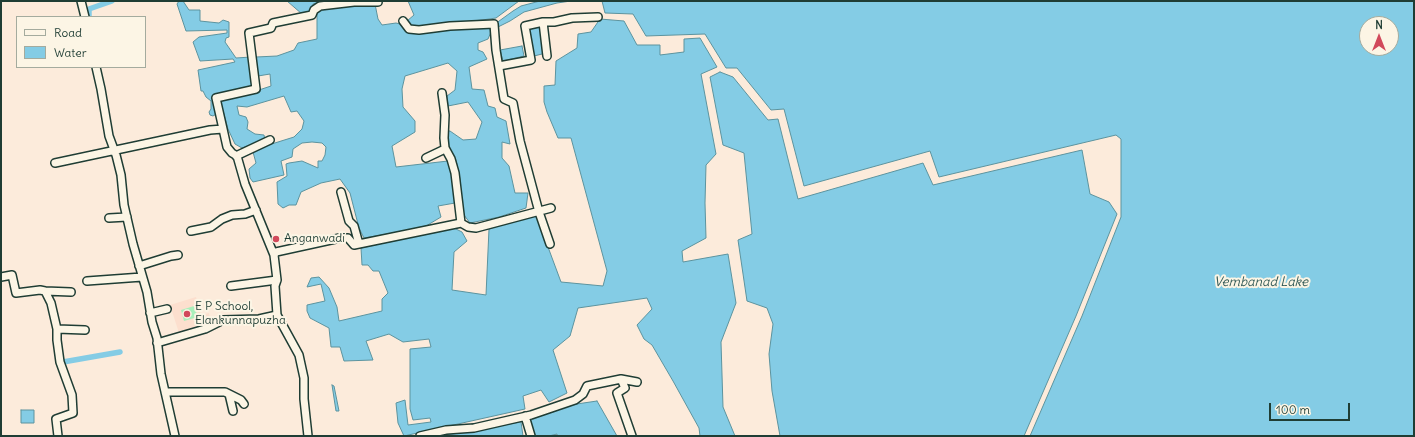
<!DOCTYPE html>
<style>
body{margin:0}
#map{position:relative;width:1415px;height:437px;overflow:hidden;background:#fcebdb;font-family:Delius,sans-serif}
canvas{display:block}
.frame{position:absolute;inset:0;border:2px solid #1f3d34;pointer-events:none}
.legend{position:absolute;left:16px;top:16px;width:130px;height:52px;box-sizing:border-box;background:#fcf5e5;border:1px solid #a4ab9e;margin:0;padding:5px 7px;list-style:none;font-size:12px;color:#1f3d34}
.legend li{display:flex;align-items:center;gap:8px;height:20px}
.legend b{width:20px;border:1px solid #a4ab9e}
.north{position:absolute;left:1359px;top:16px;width:40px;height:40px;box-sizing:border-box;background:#fcf5e5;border:1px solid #a4ab9e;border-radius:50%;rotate:0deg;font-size:11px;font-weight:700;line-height:16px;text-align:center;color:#1f3d34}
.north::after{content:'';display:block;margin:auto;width:14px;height:18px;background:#d1495b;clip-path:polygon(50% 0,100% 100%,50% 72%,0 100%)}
.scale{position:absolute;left:1269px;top:403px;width:81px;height:18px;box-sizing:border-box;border:2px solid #1f3d34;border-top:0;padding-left:5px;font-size:12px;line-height:14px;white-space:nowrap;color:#1f3d34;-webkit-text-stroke:3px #fcf5e5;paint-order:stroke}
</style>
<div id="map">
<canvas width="1415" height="437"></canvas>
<div class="frame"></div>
<ul class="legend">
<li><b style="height:5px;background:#fcf5e5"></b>Road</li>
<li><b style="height:11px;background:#84cce5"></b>Water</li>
</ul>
<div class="north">N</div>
<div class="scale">100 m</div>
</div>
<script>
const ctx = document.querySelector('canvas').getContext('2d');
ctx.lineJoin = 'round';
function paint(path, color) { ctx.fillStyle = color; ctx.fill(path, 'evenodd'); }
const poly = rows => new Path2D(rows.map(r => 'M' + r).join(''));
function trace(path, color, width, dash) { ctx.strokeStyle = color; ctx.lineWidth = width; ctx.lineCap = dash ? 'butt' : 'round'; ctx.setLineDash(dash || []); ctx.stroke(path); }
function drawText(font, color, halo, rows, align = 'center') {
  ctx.font = font + ' Delius,sans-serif'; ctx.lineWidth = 4; ctx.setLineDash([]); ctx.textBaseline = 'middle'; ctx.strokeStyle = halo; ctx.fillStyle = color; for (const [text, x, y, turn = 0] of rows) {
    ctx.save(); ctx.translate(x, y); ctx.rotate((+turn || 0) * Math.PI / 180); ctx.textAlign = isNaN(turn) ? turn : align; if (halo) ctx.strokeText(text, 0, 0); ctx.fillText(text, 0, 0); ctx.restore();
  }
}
paint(poly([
 [196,297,201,315,209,313,211,323,179,333,170,305]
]), '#fcdfce');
paint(poly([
 [194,306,198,317,184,321,181,310]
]), '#a9efbb');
const water = poly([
 [179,1,183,1,189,10,200,10,200,21,219,23,223,20,229,22,229,37,226,38,225,42,236,58,251,57,254,88,217,95,218,113,213,116,210,115,209,112,211,109,211,101,206,97,203,91,201,91,198,70,235,62,233,59,200,61,193,42,199,37,227,33,227,30,186,31,177,4,179,1],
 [287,1,323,1,313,4,311,13,302,14,287,1],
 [408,1,519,1,496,18,482,20,414,27,410,25,407,21,414,15,408,1],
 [540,1,571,1,557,3,524,12,510,21,496,28,495,24,513,11,521,6,540,1],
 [602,1,1414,1,1414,436,1030,436,1082,316,1121,217,1121,139,1116,135,939,177,930,151,804,186,784,109,771,110,737,68,726,68,705,34,646,36,633,14,605,13,602,1],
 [1367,24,1391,24,1391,48,1367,48,1367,24],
 [375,4,378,19,382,25,396,23,400,24,406,31,414,33,490,25,491,32,488,39,478,43,478,50,483,52,487,59,469,67,472,89,484,90,488,106,495,108,497,117,506,121,510,144,502,142,502,158,509,166,515,193,528,193,526,208,499,217,470,223,464,215,461,200,460,179,456,160,445,141,445,131,450,131,463,140,476,139,482,122,468,102,448,106,447,96,455,90,457,71,448,63,405,76,402,89,403,107,415,121,415,132,392,146,396,167,448,161,453,179,455,203,438,206,441,217,426,226,400,232,364,238,359,228,350,193,340,179,321,183,301,192,296,205,289,205,283,208,278,204,277,182,287,176,286,164,289,163,302,161,318,168,318,161,322,161,325,155,326,147,322,143,312,142,302,143,293,149,292,157,281,161,284,175,253,182,250,178,249,169,256,163,253,152,262,147,294,137,302,129,304,121,297,111,291,112,284,96,247,107,237,106,239,115,246,117,248,122,247,129,255,134,264,135,265,140,242,148,235,144,228,129,220,100,244,95,271,86,270,74,258,76,256,57,277,56,294,50,298,43,317,39,317,10,331,7,375,4],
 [600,19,624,21,637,45,660,45,660,55,684,52,684,39,700,38,717,67,701,74,716,154,706,165,705,203,706,238,682,251,683,262,728,254,736,303,721,342,723,407,735,436,700,436,699,428,673,381,652,345,644,339,637,325,652,309,647,298,578,308,570,336,553,350,567,393,549,402,541,390,523,396,525,409,404,436,398,423,396,403,405,400,408,425,431,422,430,418,413,420,410,409,410,349,431,347,429,339,403,342,389,334,366,341,373,360,344,361,340,347,331,347,329,328,310,318,307,311,307,305,325,301,321,284,307,287,311,278,319,277,329,288,337,307,339,321,382,311,382,299,388,293,379,271,373,271,368,265,362,265,361,248,454,228,462,232,467,241,454,252,452,290,486,295,489,229,535,212,561,282,603,286,607,271,571,138,558,138,547,112,544,102,544,86,555,85,556,61,577,48,578,34,591,32,600,19],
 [540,25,546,53,534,56,527,27,540,25],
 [522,46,524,56,503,61,500,50,522,46],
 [720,72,733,77,768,120,778,119,798,199,923,163,933,185,1082,150,1090,194,1109,202,1117,214,1076,316,1024,436,780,436,772,391,769,354,773,324,767,308,747,301,738,240,752,234,744,153,723,145,710,77,720,72],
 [332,385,334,386,339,411,336,411,332,385],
 [597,401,617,436,557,436,557,434,549,436,532,436,527,417,570,405,597,401],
 [21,410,34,410,34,423,21,423,21,410],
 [521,422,523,436,435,436,459,433,521,422]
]);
paint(water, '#84cce5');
trace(water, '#5c939e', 1);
trace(poly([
 [89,17,89,9,112,1],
 [63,362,120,352]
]), '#84cce5', 5.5);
const minor = poly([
 [81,1,85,17],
 [403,21,409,29,419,30,450,26,494,24,496,50,504,99,513,103,520,141,539,212,550,244],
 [543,22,554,22,572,18,598,17],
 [499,66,531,60,525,26,543,22,547,56],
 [96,67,101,89,109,136,116,155,121,175,124,205,133,244,147,292,152,322,157,338,161,374,175,436],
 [442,93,445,115,444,138,445,148,451,159,455,173,461,223],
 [223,129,216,98,256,89,249,33,271,28,273,23,312,15,314,10,320,6,354,2,378,2],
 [236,156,270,140],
 [426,158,445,149],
 [55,163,210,130,223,129,227,147,232,153,237,156,245,184,274,255],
 [341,192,349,221,354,226,359,244],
 [109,218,127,217],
 [191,231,211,227,222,219,232,215,245,214,256,210],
 [139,266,171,256,178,255],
 [1,277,12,275,16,293,40,290,45,291,51,303,57,329,57,340,60,362,72,395,73,413,56,419,58,436],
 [87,281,142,277],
 [231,286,277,280],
 [45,291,71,292],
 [150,313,167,309],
 [57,329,85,330],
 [157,343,205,329,223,320,259,319,277,315],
 [621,379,637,382],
 [165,392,225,392,241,400,244,404],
 [229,394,233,411],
 [525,416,531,436],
 [308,436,304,399,304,378,299,355,277,315,275,286,277,280,274,255,276,252,340,238,348,238,354,245,461,223,468,227,476,228,551,208],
 [420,436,446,430,474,428,531,415,575,400,583,394,587,386,621,379,625,388,617,393,632,436]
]);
trace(minor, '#1f3d34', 10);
trace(minor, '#fcf5e5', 7);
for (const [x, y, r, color] of [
 [276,239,4,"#d1495b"],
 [187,314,4,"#d1495b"]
]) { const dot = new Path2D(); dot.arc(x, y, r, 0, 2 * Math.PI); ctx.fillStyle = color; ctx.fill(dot); trace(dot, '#fcf5e5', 1.5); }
drawText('12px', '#1f3d34', '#fcf5e5', [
 ["Anganwadi",284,239],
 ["E P School,",195,307],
 ["Elankunnapuzha",195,321]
], 'left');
drawText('italic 13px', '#335a57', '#fcf5e5', [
 ["Vembanad Lake",1261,282]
]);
</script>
